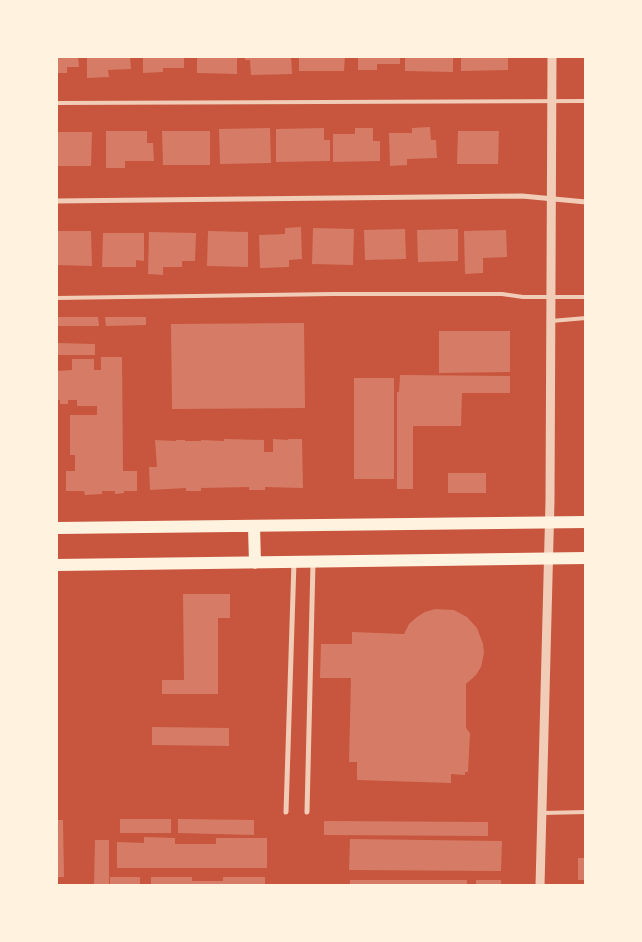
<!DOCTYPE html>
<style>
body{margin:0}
#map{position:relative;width:642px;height:942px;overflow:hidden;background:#c8553d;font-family:Lora,serif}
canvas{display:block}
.frame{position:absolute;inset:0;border:58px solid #fff3e0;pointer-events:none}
</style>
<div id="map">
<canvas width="642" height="942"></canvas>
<div class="frame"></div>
</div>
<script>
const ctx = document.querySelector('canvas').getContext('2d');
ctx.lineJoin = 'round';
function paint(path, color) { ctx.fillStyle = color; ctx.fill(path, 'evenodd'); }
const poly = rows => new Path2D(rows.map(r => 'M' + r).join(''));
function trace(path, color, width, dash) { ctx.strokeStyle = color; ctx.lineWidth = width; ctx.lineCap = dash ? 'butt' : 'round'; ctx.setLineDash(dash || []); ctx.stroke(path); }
paint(poly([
 [56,56,78,56,79,67,67,67,67,73,56,73],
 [87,56,130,56,131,69,108,70,109,77,87,78],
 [143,56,184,56,184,68,163,68,163,72,143,73],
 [197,56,237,56,237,74,197,73],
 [245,56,291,56,292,74,251,75,250,60,245,60],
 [299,56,345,56,344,71,299,71],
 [358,56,400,56,400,64,377,64,377,70,358,70],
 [405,56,453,56,453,72,405,71],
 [461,56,508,56,508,70,461,71],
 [430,127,431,140,436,140,437,158,407,159,407,165,390,166,389,133,412,133,412,128],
 [270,128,271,163,220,164,219,129],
 [324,128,324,140,330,140,330,161,276,162,276,129],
 [355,128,373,128,373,141,380,141,380,161,333,162,333,134,355,134],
 [106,131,147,131,147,143,153,143,154,161,125,161,125,168,106,168],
 [162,131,210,131,210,165,163,165],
 [458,131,499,131,498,164,457,164],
 [56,132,92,132,91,166,56,166],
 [301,227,302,259,289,260,289,267,260,268,259,235,285,234,285,228],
 [313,228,354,229,353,265,312,264],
 [405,229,406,259,365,260,364,230],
 [458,229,458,261,418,262,417,230],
 [506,230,507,257,483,258,483,273,465,274,464,231],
 [56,231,91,231,92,266,56,265],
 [208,231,248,232,248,267,207,266],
 [149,232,196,233,195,261,182,261,182,267,163,267,163,275,148,274],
 [103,233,144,233,144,261,136,260,136,267,102,267],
 [58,317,98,317,99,326,58,326],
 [105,317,146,317,146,325,106,326],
 [304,323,305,408,172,409,171,324],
 [439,331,510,331,510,372,439,373],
 [56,343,95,344,95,355,56,355],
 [101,357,122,357,123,471,137,471,137,491,124,491,124,493,115,494,115,491,102,491,102,494,85,495,84,491,66,491,66,471,75,471,75,455,70,455,70,415,97,415,97,406,77,406,77,400,68,400,68,404,60,404,60,400,56,400,56,371,72,370,72,359,94,359,94,370,101,370],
 [400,375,510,376,510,393,462,393,461,426,413,426,413,489,397,489,397,392,399,392],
 [354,378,394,378,394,479,354,479],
 [224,439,264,440,264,452,273,452,273,439,288,440,288,439,302,439,303,488,265,487,265,490,249,490,249,487,201,488,201,491,186,491,186,488,150,490,149,467,157,467,155,440,176,441,176,440,185,440,185,441,201,441,201,440,224,441],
 [448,473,486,473,486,493,448,493],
 [183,594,230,594,230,618,218,618,218,694,162,694,162,680,184,680],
 [435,609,454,610,467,617,477,628,483,644,484,653,481,667,476,675,466,684,466,728,470,733,468,772,465,772,465,775,451,774,451,783,357,780,357,762,349,762,351,678,320,678,321,644,352,644,352,632,404,634,409,624,417,617,425,612],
 [152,727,229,728,229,746,152,745],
 [120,819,171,819,171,833,120,833],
 [178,819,254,820,254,835,178,833],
 [56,820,63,820,64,877,56,877],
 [324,821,488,822,488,836,324,835],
 [144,837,175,838,175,844,216,844,216,838,267,838,267,868,117,868,117,842,144,843],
 [350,839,502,841,501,871,349,870],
 [95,840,109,840,109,886,94,886],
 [578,858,586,858,586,880,578,880],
 [110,877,140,877,140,886,110,886],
 [151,877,192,877,192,881,223,881,223,877,265,877,265,886,151,886],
 [350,880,467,880,467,886,350,886],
 [476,880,501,880,501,886,476,886]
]), '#d67c66');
trace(poly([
 [56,103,586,101],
 [56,298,333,294,502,294,523,297,586,297],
 [551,321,586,318],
 [543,813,586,812]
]), '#f1ccb7', 4);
trace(poly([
 [56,201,522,196,586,202],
 [286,812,294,562],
 [307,812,313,563]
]), '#f1ccb7', 5);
trace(poly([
 [540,886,550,501,552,56]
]), '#f1ccb7', 9);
trace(poly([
 [254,526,255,563],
 [56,528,586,522],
 [56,565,586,558]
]), '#fff3e0', 12);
</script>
